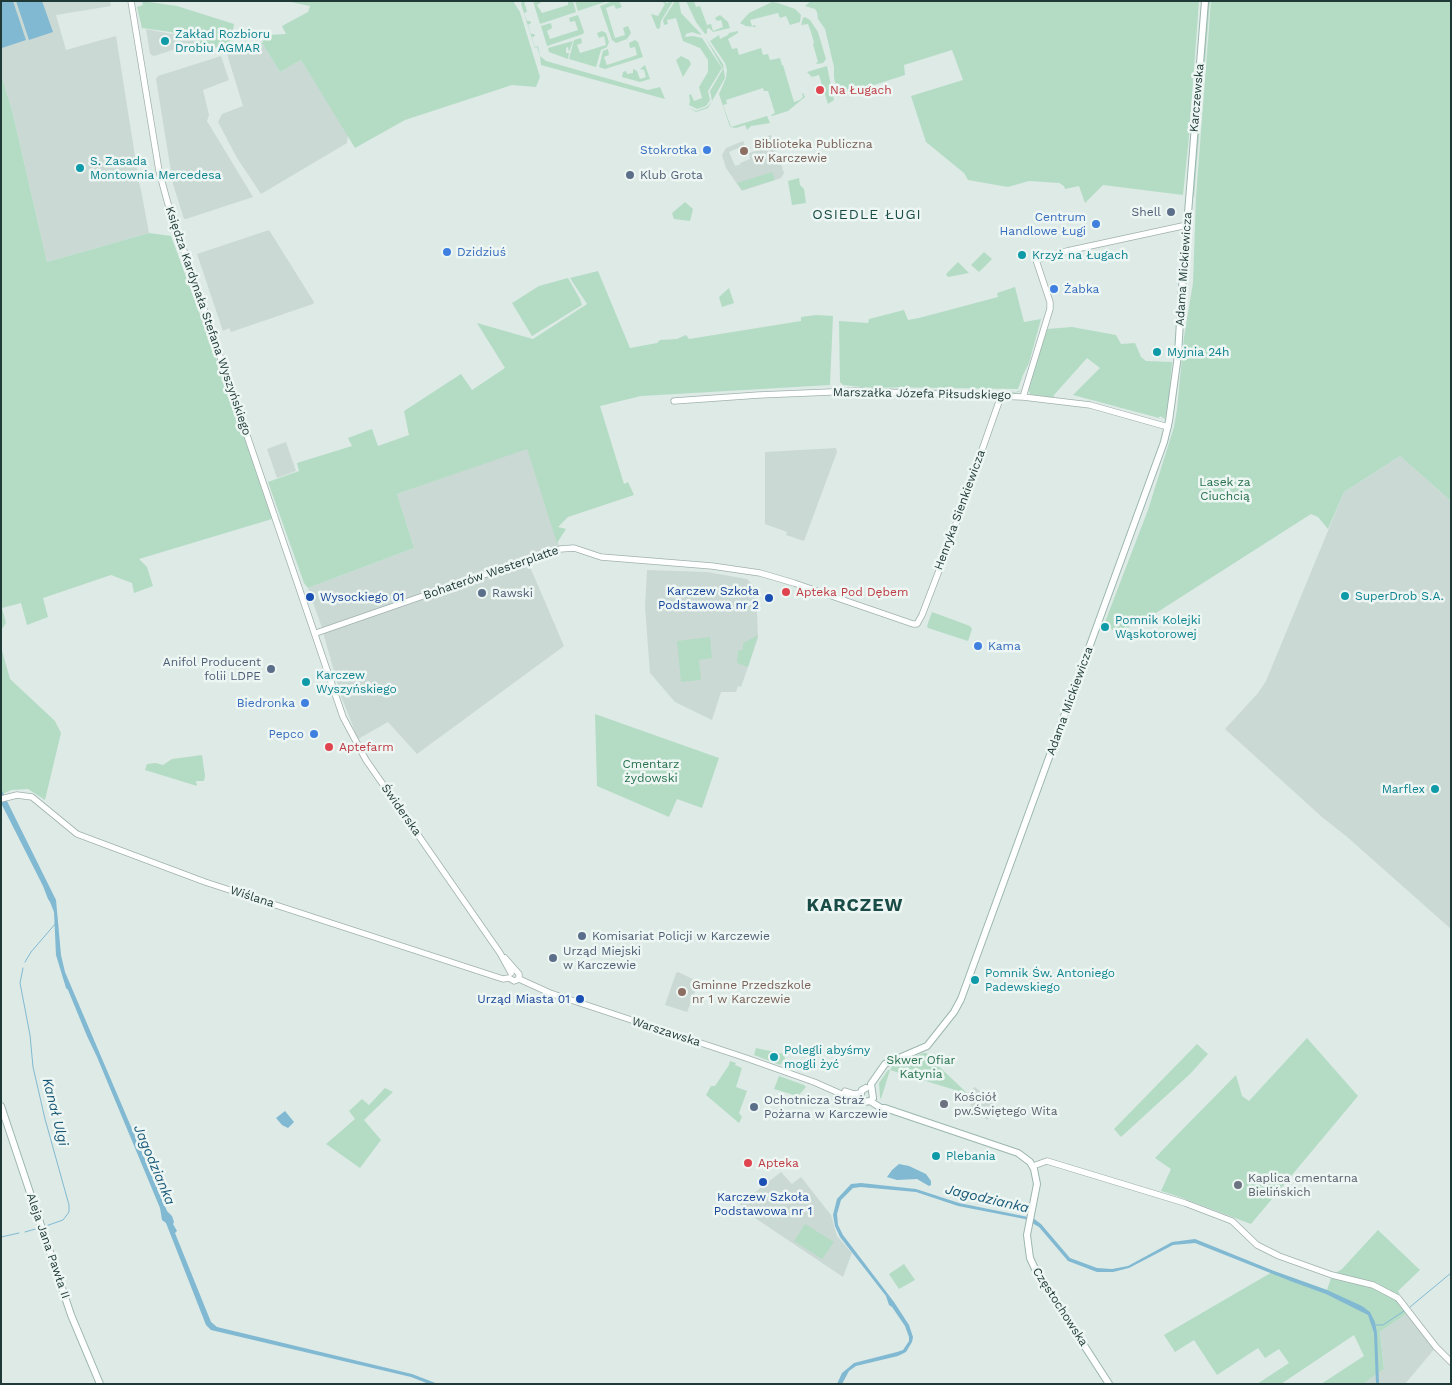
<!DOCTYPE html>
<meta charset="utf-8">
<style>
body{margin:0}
#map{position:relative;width:1452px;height:1385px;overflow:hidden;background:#ddeae6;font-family:"Work Sans",sans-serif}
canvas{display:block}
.frame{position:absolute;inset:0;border:2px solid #1e3936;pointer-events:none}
</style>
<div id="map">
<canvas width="1452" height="1385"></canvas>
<div class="frame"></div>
</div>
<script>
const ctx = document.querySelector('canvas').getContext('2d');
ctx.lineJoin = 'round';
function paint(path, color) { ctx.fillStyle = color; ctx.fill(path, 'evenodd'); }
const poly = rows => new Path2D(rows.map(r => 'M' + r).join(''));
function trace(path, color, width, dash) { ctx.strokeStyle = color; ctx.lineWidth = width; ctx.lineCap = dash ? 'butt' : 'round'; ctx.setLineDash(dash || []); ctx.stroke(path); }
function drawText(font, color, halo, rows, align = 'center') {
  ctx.font = font + ' "Work Sans",sans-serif'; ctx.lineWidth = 5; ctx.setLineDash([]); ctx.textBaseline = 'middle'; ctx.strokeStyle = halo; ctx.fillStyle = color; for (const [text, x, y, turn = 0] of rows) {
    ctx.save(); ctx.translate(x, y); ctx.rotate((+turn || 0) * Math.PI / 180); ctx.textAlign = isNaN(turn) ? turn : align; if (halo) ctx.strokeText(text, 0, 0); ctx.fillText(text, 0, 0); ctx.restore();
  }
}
paint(poly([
 [1,1,110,1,111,6,56,15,66,50,116,36,138,175,137,176,141,190,149,233,47,262,12,110,1,74],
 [146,29,172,34,198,42,154,56,150,54],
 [262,43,280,72,301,60,348,135,347,143,261,194,237,158,218,122,222,114,243,106,227,54],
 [221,56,229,80,203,90,209,115,207,121,253,197,186,219,184,219,173,184,156,79,158,76],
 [771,135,784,173,781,178,742,191,726,168,722,155,726,148,743,141,745,145,729,152,735,166,741,164,740,163,750,159,749,153,762,149,759,139],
 [269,230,314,302,313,304,231,332,229,328,223,331,197,254],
 [286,442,296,471,277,478,267,449],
 [527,448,560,549,527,560,564,646,417,754,388,722,358,739,341,696,321,625,308,588,414,548,397,494],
 [836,448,837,452,804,541,786,535,787,532,765,524,765,452],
 [1400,456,1451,501,1451,929,1346,836,1323,818,1225,729,1258,693,1266,681,1344,492],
 [647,570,707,572,747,579,756,588,758,638,741,687,738,686,736,692,721,692,712,720,675,702,650,673,645,607],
 [678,972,699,982,687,1012,665,1005,676,973],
 [975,1087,997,1107,987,1120,970,1106,974,1099,968,1092],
 [781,1172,792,1184,801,1177,831,1215,837,1236,852,1253,843,1277,749,1214,740,1204],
 [1409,1312,1436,1347,1405,1384,1363,1384,1384,1369,1380,1332]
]), '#cbd9d5');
paint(poly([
 [142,1,177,6,234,24,230,46,202,49,198,42,171,32,142,28,137,7,143,5],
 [286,1,513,1,520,12,540,77,536,87,512,85,405,120,355,148,301,60,280,72,262,43,267,35,286,34,282,26,308,12,310,6],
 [522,1,524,1,527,12,524,13,527,21,530,21,531,23,528,25,531,34,534,34,535,36,532,37,535,47,538,46,540,56,546,61,648,90,660,87,665,99,541,65,540,56,537,47,535,48,521,4],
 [533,1,543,1,537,5,542,13,568,5,568,1,573,1,576,12,540,24],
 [575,1,608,1,578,11],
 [613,1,619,1,622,7,616,9,614,5,606,8,615,38,625,35,623,28,628,26,631,33,627,39,616,43,612,40,600,6],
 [662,1,667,3,673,1,661,21,660,28,657,29,651,14,658,16,665,4],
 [675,1,679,1,681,13,701,34,701,35,692,32,686,34,685,37,693,36,702,38,722,68,708,91,710,100,706,106,697,109,689,105,690,101,689,95,691,94,694,101,702,98,699,87,708,72,708,60,700,48,683,41,676,18,667,20,668,24,664,25,663,20],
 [686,1,694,1,696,7,700,6,707,25,711,24,713,31,723,27,721,20,717,21,715,18,720,15,728,22,730,28,713,32,709,28,707,29,707,33,705,34,696,22],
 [811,1,1199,1,1189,136,1183,195,1103,185,1085,203,1079,186,1065,189,1064,186,1059,183,1029,181,1008,187,968,180,964,173,926,142,911,96,963,80,952,50,904,65,905,75,837,97,838,92,834,78,834,67,825,29,818,19,817,12,815,9,805,6],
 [1208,1,1210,1,1194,197,1192,196],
 [1211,1,1451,1,1451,501,1400,456,1344,492,1328,529,1318,517,1311,514,1156,613,1116,634,1105,622,1148,510,1174,427,1177,409,1184,337,1193,283,1196,197],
 [772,2,778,3,795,9,801,15,800,22,790,25,786,16,780,18,778,13,750,20,752,26,755,25,756,27,746,26,740,23,749,13],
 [578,15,584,32,583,34,547,46,541,26,551,23,552,28,547,31,550,39,578,30,575,21,570,22,569,18],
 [805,17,810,20,818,32,826,59,823,63,817,64,816,63,818,62,813,44,814,43,811,32,808,24,801,25,803,18],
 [602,31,606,33,609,42,607,47,601,50,596,67,569,59,574,40,581,38,582,43,577,45,580,53,606,45,604,36,599,38,597,33],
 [738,31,738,33,728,39,732,49,737,48,739,55,761,48,763,55,768,54,770,60,780,58,782,65,783,65,794,102,800,100,803,97,802,93,803,93,805,97,788,111,772,116,771,115,775,113,768,91,764,91,763,88,726,100,727,104,723,105,731,127,767,116,770,123,751,126,747,130,745,125,736,128,730,127,719,94,726,78,727,70,725,63,710,41,719,35,720,39,728,35,729,33],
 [705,37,723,64,725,78,708,108,696,112,688,107,696,111,707,107,712,101,710,91,723,69],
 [635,40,638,42,643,57,605,69,599,67,603,51,608,49,609,55,604,57,607,65,637,55,635,47,630,48,629,43],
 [573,41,569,52,568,47,566,48,566,53,569,53,568,59,549,52,548,48],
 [681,56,689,60,691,64,683,77,676,60],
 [645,65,650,79,640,82,622,77,623,72,626,71,627,74,633,73,633,69,637,71,640,79,646,77,644,70,640,69],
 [827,66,834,100,828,104,819,75,812,77,807,72],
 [1,74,12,110,47,262,149,233,171,236,237,415,272,519,139,559,147,567,153,586,134,593,132,583,111,575,43,598,48,617,27,625,21,603,2,608,6,623,1,630],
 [772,172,775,180,742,190,737,183],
 [799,178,800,185,804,189,806,203,792,205,788,181],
 [685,202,693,209,690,221,674,219,672,213],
 [984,252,992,259,979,272,971,265],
 [958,262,969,273,948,277,946,274],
 [598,271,630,348,657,343,660,340,677,339,686,335,689,339,801,321,801,317,816,315,833,316,830,385,641,396,600,406,624,484,628,482,634,495,568,517,558,527,566,529,557,543,527,449,397,494,414,548,308,588,304,583,268,482,299,471,297,463,352,446,348,438,372,429,378,446,409,435,404,411,461,374,472,390,505,368,477,323,533,339,587,304,570,278],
 [568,278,580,299,582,305,532,336,512,303,539,286],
 [1015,287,1024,322,1041,319,1029,363,1023,375,1018,389,874,387,940,390,948,391,954,390,972,390,1016,392,1021,390,1019,392,1004,394,991,392,971,391,968,393,952,391,945,392,944,391,924,390,922,391,893,388,891,390,865,387,856,389,862,387,843,385,840,382,839,321,868,323,869,319,904,310,908,320,919,318,998,297,997,293],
 [729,288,734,303,722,307,719,297],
 [1072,327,1116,335,1121,344,1135,343,1141,357,1146,361,1172,362,1169,395,1165,419,1160,416,1159,418,1073,395,1100,368,1087,358,1054,395,1054,399,1030,394,1028,389,1047,329],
 [932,612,970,626,972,629,968,641,928,628,927,626],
 [758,635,748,667,737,663,738,651,743,649,743,643],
 [710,637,712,658,699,660,701,680,681,682,677,641],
 [1,647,10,679,55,721,61,733,45,800,28,789,11,790,1,795],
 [595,714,719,758,702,808,677,799,669,817,597,786],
 [202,755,205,776,204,781,196,781,197,786,145,770,147,764,156,763,163,765,172,759],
 [1307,1038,1358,1096,1251,1224,1174,1195,1161,1191,1171,1169,1155,1158,1176,1136,1236,1075,1242,1096,1249,1101],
 [1197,1044,1208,1054,1190,1074,1121,1137,1114,1129],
 [756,1048,784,1054,785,1059,780,1065,754,1055],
 [923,1053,927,1053,929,1057,968,1094,890,1070,881,1099,880,1097,879,1083,888,1070,890,1070,892,1066],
 [730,1061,736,1063,735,1065,742,1068,736,1087,747,1091,739,1113,742,1117,739,1123,706,1095,711,1086,715,1086,729,1065],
 [779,1076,804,1085,806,1087,797,1097,793,1097,794,1095,774,1089],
 [385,1088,393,1092,364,1120,381,1140,360,1168,326,1144,355,1119,349,1111,362,1099,369,1105],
 [805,1224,834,1242,822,1259,794,1241],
 [1378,1230,1420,1270,1398,1291,1409,1312,1380,1332,1384,1369,1363,1384,1321,1384,1364,1356,1354,1335,1281,1384,1257,1384,1289,1363,1279,1349,1265,1358,1258,1348,1217,1375,1194,1340,1175,1352,1164,1335,1274,1271,1327,1290,1332,1275,1342,1269],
 [904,1264,915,1280,899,1289,889,1274]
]), '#b4dcc5');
paint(poly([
 [1,1,13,1,26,40,2,48],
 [16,1,42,1,53,32,29,40],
 [1,789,56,900,61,955,65,972,167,1211,172,1216,174,1222,173,1224,177,1231,175,1233,211,1322,217,1327,412,1374,438,1384,429,1384,411,1377,211,1330,206,1325,166,1223,162,1220,160,1208,97,1057,87,1036,68,990,66,988,56,955,54,912,50,902,48,899,43,886,1,803],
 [285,1111,294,1122,288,1128,282,1125,276,1118],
 [899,1164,909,1166,926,1174,931,1181,931,1185,929,1186,917,1179,897,1180,887,1177,892,1170],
 [861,1183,916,1189,959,1203,1033,1218,1041,1224,1070,1258,1097,1268,1112,1269,1128,1266,1172,1242,1195,1239,1274,1271,1327,1290,1362,1306,1370,1312,1375,1322,1377,1333,1379,1384,1376,1384,1374,1333,1368,1315,1326,1294,1293,1282,1195,1243,1173,1245,1129,1268,1113,1272,1097,1272,1068,1261,1039,1227,1025,1219,958,1206,916,1192,861,1187,853,1188,841,1200,837,1214,838,1225,843,1235,894,1302,909,1325,913,1337,912,1342,906,1352,898,1356,856,1366,849,1371,842,1384,837,1384,842,1373,854,1363,897,1352,903,1350,909,1341,909,1337,905,1326,892,1307,889,1305,886,1296,840,1237,835,1226,833,1215,837,1199,851,1184]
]), '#81b9d2');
trace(poly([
 [25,962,31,952,56,923],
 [23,968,20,983,30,1035,33,1067,45,1119,69,1205,69,1212,63,1220,43,1227],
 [25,1232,39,1228],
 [1,1237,19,1233],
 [1410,1307,1451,1273],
 [1376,1325,1383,1325,1404,1311]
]), '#81b9d2', 1);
const tertiary = poly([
 [131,1,159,171,168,204,343,717,366,760,500,953,511,973],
 [1023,397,1050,309,1050,302,1036,260,1067,251,1187,225],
 [674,401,759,395,855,391,1023,397,1090,405,1168,427],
 [316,633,527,560,560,549,574,548,601,557,712,566,760,573,794,583,913,624,917,624,922,615,945,555,1001,396],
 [1,799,17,795,32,797,77,834,205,882,503,979,509,978,514,981,519,979],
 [505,958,519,974,519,979],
 [519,979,550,993,746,1058,814,1082,848,1097,861,1098],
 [845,1091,854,1094,860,1093],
 [1033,1166,1047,1161,1185,1203,1232,1221,1257,1245,1279,1256,1332,1275,1373,1285,1398,1298,1436,1347,1451,1362]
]);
const secondary = poly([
 [866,1088,862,1090,860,1097,864,1102,870,1101],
 [873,1098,871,1084,885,1064,927,1046,954,1012,961,999,1164,442,1169,421,1178,355,1182,288,1205,1],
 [870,1101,881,1108,885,1108,1018,1153,1030,1162,1034,1169,1037,1184,1027,1235,1030,1258,1036,1271,1109,1384],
 [1,1106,71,1315,100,1384]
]);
trace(tertiary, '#a0b1ae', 7);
trace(secondary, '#9cb6b0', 8);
trace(tertiary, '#fff', 5.5);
trace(secondary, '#fff', 6);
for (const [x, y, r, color] of [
 [165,41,5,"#0f9aa8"],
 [820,90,5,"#e0444e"],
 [707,150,5,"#3f7fe0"],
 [744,151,5,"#8d6e63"],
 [80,168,5,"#0f9aa8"],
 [630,175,5,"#5c6f8a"],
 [1171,212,5,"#5c6f8a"],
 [1096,224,5,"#3f7fe0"],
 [447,252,5,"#3f7fe0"],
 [1022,255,5,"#0f9aa8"],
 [1054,289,5,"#3f7fe0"],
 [1157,352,5,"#0f9aa8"],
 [786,592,5,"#e0444e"],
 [482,593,5,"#5c6f8a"],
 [1345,596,5,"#0f9aa8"],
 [310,597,5,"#1a4fb4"],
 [769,598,5,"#1a4fb4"],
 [1105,627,5,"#0f9aa8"],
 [978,646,5,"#3f7fe0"],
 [271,669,5,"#5c6f8a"],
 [306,682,5,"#0f9aa8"],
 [305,703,5,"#3f7fe0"],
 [314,734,5,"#3f7fe0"],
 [329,747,5,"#e0444e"],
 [1435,789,5,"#0f9aa8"],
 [582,936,5,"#5c6f8a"],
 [553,958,5,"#5c6f8a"],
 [975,980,5,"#0f9aa8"],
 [682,992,5,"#8d6e63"],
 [580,999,5,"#1a4fb4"],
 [774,1057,5,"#0f9aa8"],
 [944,1104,5,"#6b7280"],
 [754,1107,5,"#5c6f8a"],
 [936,1156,5,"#0f9aa8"],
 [748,1163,5,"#e0444e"],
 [763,1182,5,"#1a4fb4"],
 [1238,1185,5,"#6b7280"]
]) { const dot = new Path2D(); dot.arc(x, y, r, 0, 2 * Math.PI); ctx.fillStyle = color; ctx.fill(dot); trace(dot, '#edf6f3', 2); }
drawText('12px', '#0d838f', '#edf6f3', [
 ["Zakład Rozbioru",175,34],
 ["Drobiu AGMAR",175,48],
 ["S. Zasada",90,161],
 ["Montownia Mercedesa",90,175],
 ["Krzyż na Ługach",1032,255],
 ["Myjnia 24h",1167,352],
 ["SuperDrob S.A.",1355,596],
 ["Pomnik Kolejki",1115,620],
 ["Wąskotorowej",1115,634],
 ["Karczew",316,675],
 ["Wyszyńskiego",316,689],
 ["Marflex",1425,789,"right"],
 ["Pomnik Św. Antoniego",985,973],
 ["Padewskiego",985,987],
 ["Polegli abyśmy",784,1050],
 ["mogli żyć",784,1064],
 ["Plebania",946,1156]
], 'left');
drawText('12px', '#be3a42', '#edf6f3', [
 ["Na Ługach",830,90],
 ["Apteka Pod Dębem",796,592],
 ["Aptefarm",339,747],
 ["Apteka",758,1163]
], 'left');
drawText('12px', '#1e3936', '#edf6f3', [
 ["Karczewska",1197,98,-85],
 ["Adama Mickiewicza",1184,269,-86],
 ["Księdza Kardynała Stefana Wyszyńskiego",208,321,71],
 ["Marszałka Józefa Piłsudskiego",922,394,1],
 ["Henryka Sienkiewicza",960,510,-70],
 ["Bohaterów Westerplatte",491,573,-19],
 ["Adama Mickiewicza",1070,701,-70],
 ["Świderska",401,810,55],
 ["Wiślana",252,897,18],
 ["Warszawska",666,1032,18],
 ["Aleja Jana Pawła II",48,1246,71],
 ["Częstochowska",1060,1307,57]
]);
drawText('12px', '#785e54', '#edf6f3', [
 ["Biblioteka Publiczna",754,144],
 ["w Karczewie",754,158],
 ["Gminne Przedszkole",692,985],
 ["nr 1 w Karczewie",692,999]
], 'left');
drawText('12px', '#366cbe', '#edf6f3', [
 ["Stokrotka",697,150],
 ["Centrum",1086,217],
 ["Handlowe Ługi",1086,231],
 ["Dzidziuś",457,252,"left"],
 ["Żabka",1064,289,"left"],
 ["Kama",988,646,"left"],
 ["Biedronka",295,703],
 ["Pepco",304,734]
], 'right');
drawText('12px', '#4e5e75', '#edf6f3', [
 ["Klub Grota",640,175],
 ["Shell",1161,212,"right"],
 ["Rawski",492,593],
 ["Anifol Producent",261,662,"right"],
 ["folii LDPE",261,676,"right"],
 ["Komisariat Policji w Karczewie",592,936],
 ["Urząd Miejski",563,951],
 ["w Karczewie",563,965],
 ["Ochotnicza Straż",764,1100],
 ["Pożarna w Karczewie",764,1114]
], 'left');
drawText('12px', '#27714f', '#edf6f3', [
 ["Lasek za",1225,482],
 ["Ciuchcią",1225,496],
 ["Cmentarz",651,764],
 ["żydowski",651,778],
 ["Skwer Ofiar",921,1060],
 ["Katynia",921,1074]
]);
drawText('12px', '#164399', '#edf6f3', [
 ["Karczew Szkoła",759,591],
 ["Podstawowa nr 2",759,605],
 ["Wysockiego 01",320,597,"left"],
 ["Urząd Miasta 01",570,999],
 ["Karczew Szkoła",763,1197,"center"],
 ["Podstawowa nr 1",763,1211,"center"]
], 'right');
drawText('12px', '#5b616d', '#edf6f3', [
 ["Kościół",954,1097],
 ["pw.Świętego Wita",954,1111],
 ["Kaplica cmentarna",1248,1178],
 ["Bielińskich",1248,1192]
], 'left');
ctx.letterSpacing = '1px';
drawText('14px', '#1a4c47', '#edf6f3', [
 ["OSIEDLE ŁUGI",867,215]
]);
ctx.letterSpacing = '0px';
drawText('italic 14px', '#175877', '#edf6f3', [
 ["Kanał Ulgi",55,1112,76],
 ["Jagodzianka",154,1165,67],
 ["Jagodzianka",987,1199,13]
]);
ctx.letterSpacing = '1px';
drawText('bold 18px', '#1a4c47', '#edf6f3', [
 ["KARCZEW",855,906]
]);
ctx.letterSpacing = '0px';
</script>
